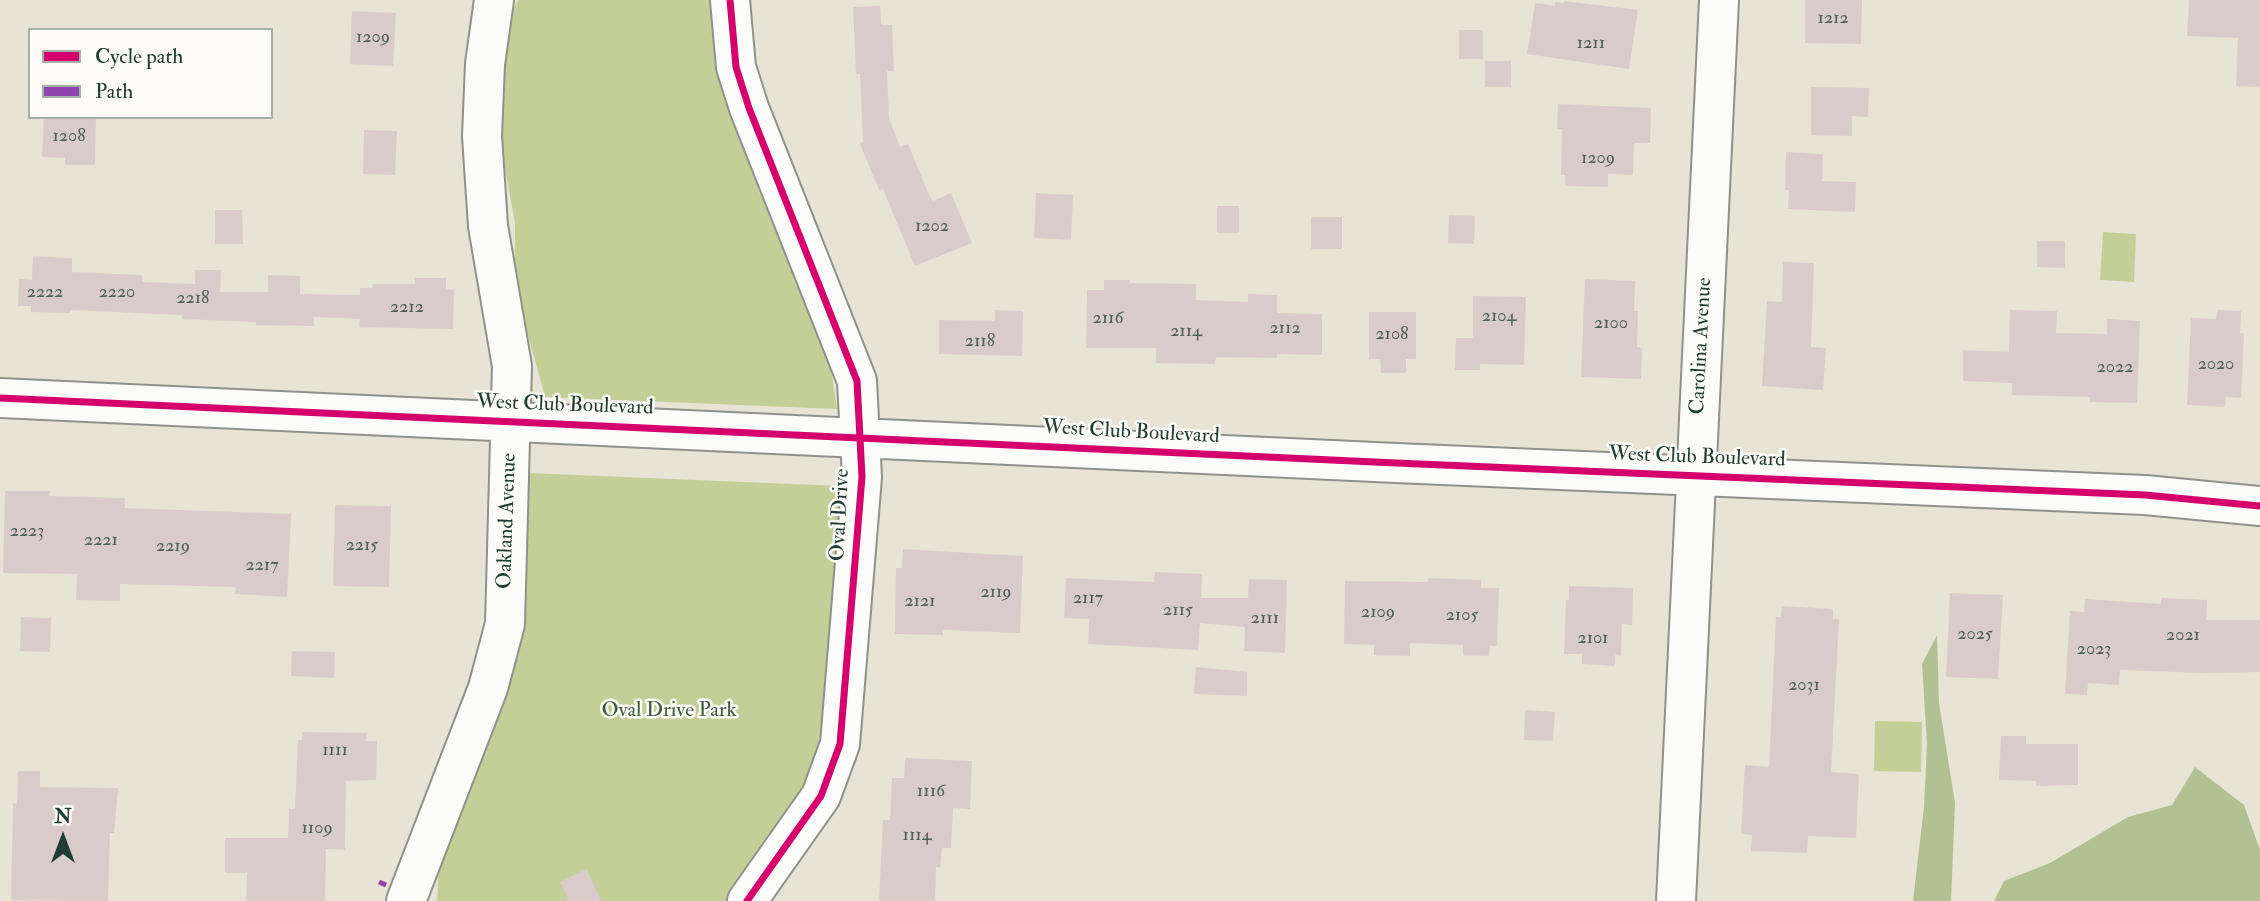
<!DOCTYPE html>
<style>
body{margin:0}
#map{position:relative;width:2260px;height:901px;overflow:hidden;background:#e7e4d6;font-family:"IM FELL Double Pica",serif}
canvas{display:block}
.legend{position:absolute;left:28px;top:28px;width:245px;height:91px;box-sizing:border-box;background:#fdfcf7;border:2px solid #a4b0a9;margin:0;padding:9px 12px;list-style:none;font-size:21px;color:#1f3d34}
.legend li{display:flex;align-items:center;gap:14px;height:35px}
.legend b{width:35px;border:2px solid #a4b0a9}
.north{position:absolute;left:28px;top:803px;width:70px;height:70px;-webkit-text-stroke:5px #fdfcf7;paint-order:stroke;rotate:0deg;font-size:19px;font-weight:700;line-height:28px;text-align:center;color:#1f3d34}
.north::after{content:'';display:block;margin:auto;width:24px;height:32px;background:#1f3d34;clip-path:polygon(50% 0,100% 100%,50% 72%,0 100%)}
</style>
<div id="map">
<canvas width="2260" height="901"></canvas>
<ul class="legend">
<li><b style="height:9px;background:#d6006c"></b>Cycle path</li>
<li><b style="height:9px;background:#8e44ad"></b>Path</li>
</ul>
<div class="north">N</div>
</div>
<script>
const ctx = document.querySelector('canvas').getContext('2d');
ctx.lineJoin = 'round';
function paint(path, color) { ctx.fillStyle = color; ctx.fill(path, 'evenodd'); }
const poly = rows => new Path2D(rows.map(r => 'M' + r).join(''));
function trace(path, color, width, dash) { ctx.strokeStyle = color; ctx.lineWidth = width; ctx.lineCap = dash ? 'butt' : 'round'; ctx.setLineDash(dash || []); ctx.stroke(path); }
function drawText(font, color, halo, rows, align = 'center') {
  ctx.font = font + ' "IM FELL Double Pica",serif'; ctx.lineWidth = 5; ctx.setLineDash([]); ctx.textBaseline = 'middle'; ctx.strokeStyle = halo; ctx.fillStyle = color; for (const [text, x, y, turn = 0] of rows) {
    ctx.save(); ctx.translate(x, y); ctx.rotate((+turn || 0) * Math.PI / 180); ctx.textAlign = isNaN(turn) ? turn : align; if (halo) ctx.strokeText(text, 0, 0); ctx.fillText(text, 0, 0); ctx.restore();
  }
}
paint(poly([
 [518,0,719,0,724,70,759,192,787,243,830,362,837,409,545,397,515,287,515,223,502,152,503,72,514,8],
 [2103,232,2136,234,2134,282,2100,280],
 [529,473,840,486,837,638,830,760,732,901,437,901,439,860,502,699,525,632],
 [1875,721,1922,722,1921,772,1874,771]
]), '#c4cf97');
paint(poly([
 [1937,635,1939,703,1955,803,1951,901,1913,901,1924,807,1927,744,1922,664],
 [2195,767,2244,805,2260,850,2260,901,1994,901,2004,881,2050,863,2128,817,2172,805]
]), '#b2c191');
paint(poly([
 [1805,0,1862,0,1861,44,1805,43],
 [2189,0,2260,0,2260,87,2236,86,2238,38,2187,36],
 [1564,1,1638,10,1629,69,1527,54,1535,3,1555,6,1555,2,1564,3],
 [880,6,881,25,892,25,894,71,887,71,889,118,900,147,908,144,929,195,933,201,951,193,972,243,915,266,883,189,879,190,860,144,863,142,860,74,856,74,853,7],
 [352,11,396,13,393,66,350,64],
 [1459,30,1483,30,1483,59,1459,59],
 [1485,61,1511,61,1511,87,1485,87],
 [1811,87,1869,88,1868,117,1852,116,1852,136,1811,135],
 [1558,104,1651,108,1650,143,1634,143,1633,175,1608,174,1608,187,1565,186,1565,175,1561,175,1562,129,1557,129],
 [44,117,96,117,95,165,65,165,65,158,42,157],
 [364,130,397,131,395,175,363,174],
 [1786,152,1823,154,1822,181,1856,182,1855,212,1788,209,1789,190,1785,190],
 [1036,193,1073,195,1071,240,1034,238],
 [1217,206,1239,206,1239,233,1217,233],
 [215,210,242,210,243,244,215,244],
 [1449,215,1475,216,1474,244,1448,243],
 [1311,217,1342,217,1342,249,1311,249],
 [2037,241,2065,241,2065,268,2037,267],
 [33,256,72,258,72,272,142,275,142,282,195,284,195,270,221,270,220,292,268,292,268,275,300,276,300,294,360,295,360,288,372,288,373,284,415,284,415,278,446,278,446,289,454,290,453,329,359,327,360,319,314,317,314,326,256,325,256,322,182,319,182,315,70,310,70,313,31,312,31,306,18,306,19,279,32,280],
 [1783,262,1814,263,1811,347,1826,348,1823,390,1762,386,1767,301,1782,302],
 [1585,279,1635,281,1634,311,1638,311,1637,347,1642,348,1641,379,1581,377],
 [1104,280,1130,280,1130,283,1196,284,1196,300,1248,302,1248,294,1277,295,1277,313,1322,314,1322,355,1277,354,1277,358,1216,357,1215,364,1156,363,1156,348,1086,348,1087,290,1104,290],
 [1473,296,1526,297,1524,365,1480,364,1480,370,1455,370,1456,338,1473,338],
 [995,310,1023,311,1022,356,939,354,939,320,995,321],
 [2010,310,2057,311,2056,333,2107,334,2107,319,2140,321,2137,403,2090,402,2090,397,2012,395,2012,383,1963,381,1963,350,2009,352],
 [2217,310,2241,311,2240,333,2244,334,2241,398,2226,397,2225,407,2187,405,2191,318,2216,319],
 [1369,312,1416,312,1416,359,1406,359,1406,373,1381,373,1380,359,1369,359],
 [5,491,50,491,50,496,125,498,125,508,291,514,287,597,235,594,236,587,120,584,120,601,76,600,77,574,3,573],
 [335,505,391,506,389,587,333,586],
 [903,549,1023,556,1020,633,943,630,943,635,895,634,896,568,902,568],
 [1155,572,1202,574,1201,598,1248,598,1249,579,1287,580,1285,653,1244,651,1245,627,1200,623,1198,650,1088,644,1089,619,1064,618,1066,578,1154,582],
 [1428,578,1481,580,1481,588,1499,588,1497,646,1490,646,1489,656,1463,655,1463,645,1410,643,1410,656,1374,655,1374,645,1344,644,1345,581,1428,582],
 [1569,586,1633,588,1632,625,1622,624,1621,656,1615,655,1615,666,1582,664,1582,654,1564,654,1566,600,1569,600],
 [1950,593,2003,595,1998,679,1946,677],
 [2161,598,2207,600,2206,620,2260,620,2260,672,2204,673,2120,670,2119,685,2088,683,2087,695,2065,694,2070,611,2084,612,2085,599,2161,604],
 [1782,606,1833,609,1833,619,1839,619,1831,772,1859,774,1856,838,1808,836,1807,853,1751,851,1752,835,1741,834,1745,765,1769,767,1776,617,1781,617],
 [21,617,51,618,50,652,20,651],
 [292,651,335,652,334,678,291,676],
 [1196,667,1247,672,1247,696,1194,694],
 [1525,710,1555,712,1553,741,1524,740],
 [302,732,367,733,366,741,377,741,376,780,346,781,345,850,326,849,325,901,246,901,247,873,225,873,225,838,288,838,289,809,295,809,298,740,302,740],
 [2001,736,2026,736,2026,744,2078,744,2078,785,2036,786,2036,781,1999,780],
 [905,758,972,761,970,809,953,808,951,848,942,848,940,868,936,867,935,901,879,901,883,820,890,820,892,778,904,778],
 [18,771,40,771,40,787,118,788,114,833,110,833,108,901,11,900,13,803,17,804],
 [587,869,601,901,569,901,560,882]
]), '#d9cbca');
const minor = poly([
 [730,0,736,67,749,108,857,381,862,477,840,744,821,796,747,901],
 [0,398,1396,463,2145,495,2260,506],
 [406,901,488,688,505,624,512,366,488,226,482,136,485,64,494,0],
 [1676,901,1719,0]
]);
trace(minor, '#8e928a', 42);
trace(minor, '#fbfbf9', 38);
trace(poly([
 [379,882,386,885]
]), '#8e44ad', 5, [10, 5]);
trace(poly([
 [730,0,736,67,749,108,857,381,862,477,840,744,821,796,747,901],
 [0,398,1396,463,2145,495,2260,506]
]), '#d6006c', 7);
drawText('18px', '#4e605a', null, [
 ["1212",1833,19],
 ["1209",373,38],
 ["1211",1591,44],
 ["1208",69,137],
 ["1209",1598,159],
 ["1202",932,227],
 ["2222",45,293],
 ["2220",117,293],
 ["2218",193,299],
 ["2212",407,308],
 ["2104",1499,317],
 ["2116",1108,319],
 ["2100",1611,324],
 ["2112",1285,329],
 ["2114",1186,332],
 ["2108",1392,335],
 ["2118",980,342],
 ["2020",2216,365],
 ["2022",2115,368],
 ["2223",27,532],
 ["2221",101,541],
 ["2215",362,546],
 ["2219",173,547],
 ["2217",262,566],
 ["2119",996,593],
 ["2117",1088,599],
 ["2121",920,602],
 ["2115",1178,611],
 ["2109",1378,613],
 ["2105",1462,616],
 ["2111",1265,619],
 ["2025",1975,635],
 ["2021",2183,636],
 ["2101",1593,639],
 ["2023",2094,650],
 ["2031",1804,686],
 ["1111",335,751],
 ["1116",931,792],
 ["1109",317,829],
 ["1114",917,836]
]);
drawText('21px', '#1f3d34', '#fdfcf7', [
 ["Carolina Avenue",1702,346,-87],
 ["West Club Boulevard",565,406,2],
 ["West Club Boulevard",1131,433,3],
 ["West Club Boulevard",1697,458,2],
 ["Oval Drive",841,515,-87],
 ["Oakland Avenue",508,521,-88]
]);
drawText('21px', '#415d40', '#fdfcf7', [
 ["Oval Drive Park",669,711]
]);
</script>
